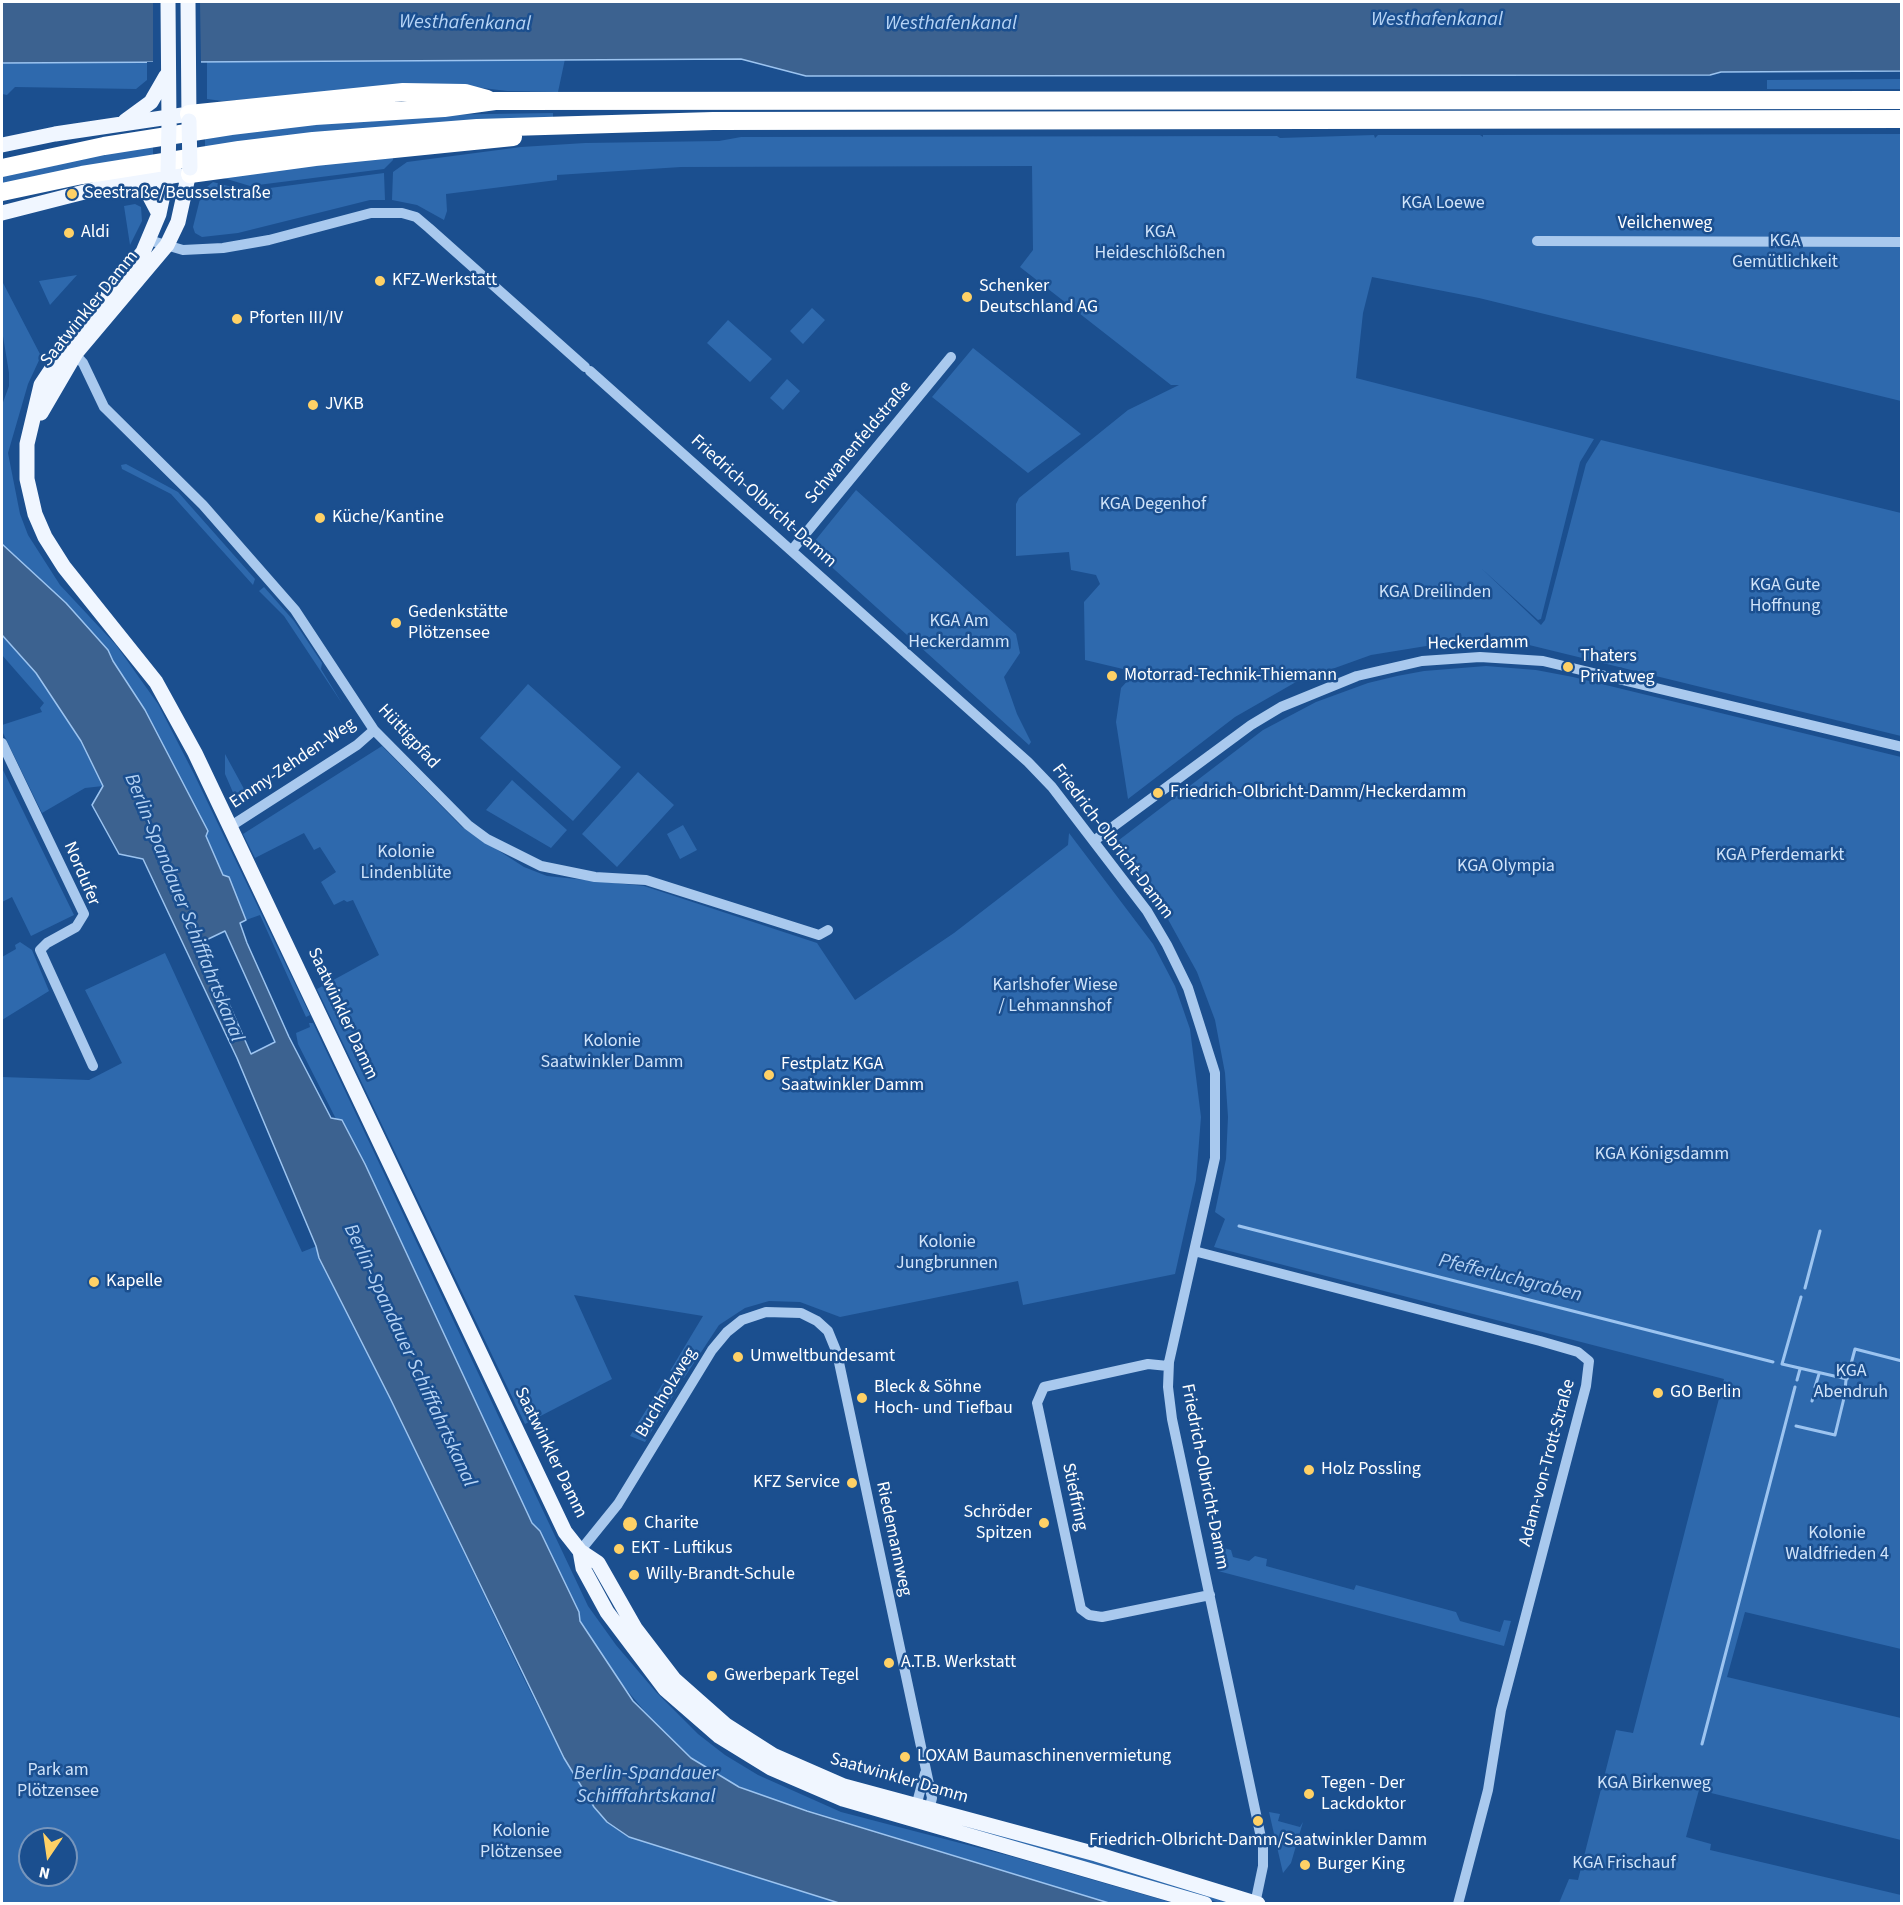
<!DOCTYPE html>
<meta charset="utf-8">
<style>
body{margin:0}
#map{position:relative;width:1903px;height:1905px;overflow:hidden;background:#1b4f8f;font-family:"Source Sans 3",sans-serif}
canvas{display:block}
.frame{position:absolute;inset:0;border:3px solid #fff;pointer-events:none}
.north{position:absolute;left:18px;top:1827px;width:60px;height:60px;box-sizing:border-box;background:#1b4f8f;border:2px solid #7695bc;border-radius:50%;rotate:193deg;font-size:16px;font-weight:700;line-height:24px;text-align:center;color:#fff}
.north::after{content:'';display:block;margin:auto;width:21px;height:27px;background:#ffd166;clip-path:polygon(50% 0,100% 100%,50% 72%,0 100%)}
</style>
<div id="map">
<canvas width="1903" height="1905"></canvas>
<div class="frame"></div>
<div class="north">N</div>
</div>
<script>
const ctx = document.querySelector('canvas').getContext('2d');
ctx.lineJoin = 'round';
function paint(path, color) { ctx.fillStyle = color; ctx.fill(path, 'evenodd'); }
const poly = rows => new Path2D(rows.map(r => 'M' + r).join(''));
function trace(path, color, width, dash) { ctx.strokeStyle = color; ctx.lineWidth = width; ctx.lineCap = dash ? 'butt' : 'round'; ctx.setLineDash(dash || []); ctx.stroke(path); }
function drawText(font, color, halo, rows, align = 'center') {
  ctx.font = font + ' "Source Sans 3",sans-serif'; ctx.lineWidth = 5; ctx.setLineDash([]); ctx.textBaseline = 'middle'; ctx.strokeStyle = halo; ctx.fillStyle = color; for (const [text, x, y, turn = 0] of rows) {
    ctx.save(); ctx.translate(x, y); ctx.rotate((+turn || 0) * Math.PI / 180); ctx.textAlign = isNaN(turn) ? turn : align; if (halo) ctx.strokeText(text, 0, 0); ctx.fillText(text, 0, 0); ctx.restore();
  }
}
paint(poly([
 [565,59,558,92,507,91,466,86,222,101,207,99,207,62],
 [147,62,147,80,136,89,15,87,7,95,2,94,2,63],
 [1901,79,1901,89,1767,89,1767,80],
 [553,113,553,117,205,149,205,136,248,130,425,115],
 [1901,134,1901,401,1479,298,1372,277,1363,313,1356,378,1594,439,1580,462,1541,619,1538,620,1481,568,1541,625,1545,620,1586,464,1601,440,1901,513,1901,736,1525,644,1457,641,1371,655,1296,682,1235,717,1128,799,1116,722,1121,688,1130,678,1124,677,1123,669,1085,660,1084,602,1100,584,1096,575,1071,570,1069,552,1016,556,1016,504,1019,498,1128,410,1179,385,1171,385,1020,267,1033,250,1032,166,681,167,557,175,557,180,446,194,447,211,444,220,417,205,392,200,393,172,407,162,521,147,585,143,719,141,741,137,1277,136,1280,138,1374,135,1375,138,1378,135,1480,135,1483,137,1483,135],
 [153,144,153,157,2,186,2,174],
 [393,156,393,160,384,169,250,186,217,176],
 [384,173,385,200,370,200,238,233,202,237,195,233,193,227,202,191,213,182,247,191],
 [135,204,141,207,142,221,130,245,124,206],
 [77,275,50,305,39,281],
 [2,281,41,356,28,384,8,453,20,514,28,535,60,585,116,645,158,704,194,774,310,1015,306,1017,260,915,246,920,229,878,223,876,206,835,207,831,145,710,113,661,108,650,66,603,2,544,2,405,9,386,9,373,2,330],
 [812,308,825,320,803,344,790,331],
 [728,320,772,359,750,382,707,343],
 [973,348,1081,434,1028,473,932,397],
 [787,379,800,391,783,410,770,398],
 [126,464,178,492,255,579,253,585,171,494,122,469,121,465],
 [856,490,1016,634,1020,653,1004,677,1017,714,1031,742,1029,745,815,552,814,542],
 [264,587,294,621,322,663,321,669,343,705,284,616,259,591],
 [2,635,36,673,81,741,103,786,85,788,42,813,2,731,2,725,42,712,40,708,44,703,2,655],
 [1486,666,1536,670,1573,677,1901,757,1901,1649,1745,1612,1727,1677,1901,1718,1901,1840,1699,1790,1686,1837,1711,1844,1710,1850,1901,1895,1901,1903,1559,1903,1569,1879,1578,1880,1616,1730,1633,1733,1724,1379,1214,1247,1225,1219,1215,1212,1226,1159,1228,1117,1225,1073,1215,1020,1197,972,1164,912,1119,851,1119,840,1263,730,1316,702,1368,683,1397,676,1424,671],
 [528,684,621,767,573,821,480,738],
 [382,746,462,827,524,867,547,876,644,886,817,943,855,1000,954,933,1068,845,1069,833,1153,944,1175,986,1190,1029,1201,1117,1196,1180,1175,1274,1023,1305,1018,1281,840,1317,800,1302,769,1301,745,1308,719,1325,684,1378,670,1371,703,1316,574,1295,612,1379,525,1424,317,989,379,955,353,900,347,902,344,900,334,905,321,882,336,872,320,847,314,850,304,833,255,858,243,834],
 [225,754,249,798,238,804,225,774],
 [2,768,74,915,31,936,12,897,2,902],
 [638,772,674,805,617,867,582,834],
 [512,780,567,830,551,848,486,810],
 [683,825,697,850,680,859,667,834],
 [20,942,32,950,49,991,2,1020,2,957,16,949,15,945],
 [165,953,302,1252,317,1246,319,1258,390,1398,526,1683,564,1758,594,1807,629,1837,839,1903,2,1904,2,1077,89,1080,122,1063,85,990],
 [30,1839,66,1839,66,1875,30,1875],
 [309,1023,313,1023,588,1606,616,1645,656,1692,698,1734,725,1755,758,1775,841,1812,1010,1856,1173,1903,1109,1903,768,1798,727,1781,691,1758,657,1726,615,1676,580,1621,579,1612,540,1531,532,1523,365,1164,342,1120,336,1119,298,1044,296,1033,310,1027],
 [666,1378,679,1386,645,1442,630,1436],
 [1213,1545,1231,1550,1233,1557,1249,1561,1255,1556,1267,1559,1266,1566,1354,1590,1356,1585,1456,1612,1460,1621,1500,1632,1504,1620,1511,1621,1504,1646,1218,1571],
 [1269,1812,1280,1814,1278,1821,1300,1827,1303,1822,1291,1863,1283,1873],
 [936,1815,1241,1903,1220,1903,1100,1867,935,1822]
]), '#2e69ad');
const water = poly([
 [2,2,1902,2,1901,71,1721,72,1710,75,806,76,741,59,2,63,2,2],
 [2,544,66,603,108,650,113,661,145,710,208,831,206,836,223,875,229,877,246,920,240,923,247,943,289,1037,331,1118,342,1120,365,1164,532,1523,540,1531,579,1612,580,1621,633,1701,691,1758,739,1787,807,1811,1109,1903,839,1903,629,1837,607,1822,594,1807,564,1758,390,1398,319,1258,316,1246,237,1058,143,859,119,854,92,805,103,786,81,741,36,673,2,635,2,544],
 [225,931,275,1042,251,1054,202,942,225,931]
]);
paint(water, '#3c6290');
trace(water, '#9cc4f0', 1.5);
paint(poly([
 [153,2,200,2,201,63,206,65,147,65,147,62,153,62]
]), '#1b4f8f');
trace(poly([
 [1239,1226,1773,1362],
 [1805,1288,1820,1231],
 [1801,1297,1782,1364,1847,1379,1855,1349,1902,1361],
 [1797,1380,1800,1369],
 [1815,1387,1819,1374],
 [1845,1390,1846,1380],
 [1812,1401,1814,1394],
 [1796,1426,1835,1435,1844,1398],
 [1702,1744,1795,1387]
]), '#9cc4f0', 3);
trace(poly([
 [149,240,183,250,223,248,269,240,371,213,402,213,416,217,429,228,585,367],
 [1537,241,1902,242],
 [71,350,83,363,104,407,203,505,295,610,374,730,468,825,487,839,541,866,595,877,646,880,819,935,828,930],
 [590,371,1028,762,1052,787,1147,911,1167,945,1188,988,1215,1073,1215,1158,1169,1362,1168,1387,1172,1419,1263,1847,1263,1866,1255,1904],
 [792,550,951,357],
 [2,743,84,914,76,927,47,943,40,950,93,1066],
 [231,826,357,745,374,730],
 [1095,840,1251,725,1281,707,1357,676,1422,661,1480,657,1543,661,1902,747],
 [1194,1251,1540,1341,1578,1352,1589,1361,1586,1386,1501,1710,1488,1790,1458,1904],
 [1168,1366,1148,1364,1044,1387,1037,1403,1081,1609,1089,1615,1102,1617,1210,1595],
 [580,1551,618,1504,712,1350,727,1332,742,1320,766,1312,801,1313,817,1321,828,1331,837,1353,932,1798,928,1814],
 [915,1810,925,1773]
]), '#a9c9ee', 10);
trace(poly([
 [168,2,169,124],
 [188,2,189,121],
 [125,121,151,102,166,76],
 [2,145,55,134,189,114],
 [168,171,159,214,143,252,67,346,41,385,27,444,27,479,35,514,45,537,64,567,156,682,195,753,565,1532,580,1551,598,1563,635,1628,674,1679,726,1725,773,1755,844,1786,1096,1854,1258,1904],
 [125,186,140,190,149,195,159,214],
 [2,213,100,188,178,175],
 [41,413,76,353,167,245,178,222,190,168],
 [580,1551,583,1568,607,1612,665,1689,719,1736,771,1768,843,1799,1205,1904]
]), '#f0f6ff', 15);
trace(poly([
 [189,114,403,92,465,93,487,99],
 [2,168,104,146,231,126,315,116,444,108,495,101,1902,100],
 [190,174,315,157,513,137],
 [2,192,82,175,239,150,313,141,477,128,713,121,1902,119]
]), '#fff', 18);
trace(poly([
 [189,121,190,168],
 [168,171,169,124]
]), '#f0f6ff', 15);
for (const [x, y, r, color] of [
 [72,194,6,"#ffd166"],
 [69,233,6,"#ffd166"],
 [380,281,6,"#ffd166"],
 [967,297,6,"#ffd166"],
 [237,319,6,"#ffd166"],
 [313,405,6,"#ffd166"],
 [320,518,6,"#ffd166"],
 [396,623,6,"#ffd166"],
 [1568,667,6,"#ffd166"],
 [1112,676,6,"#ffd166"],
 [1158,793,6,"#ffd166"],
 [769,1075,6,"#ffd166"],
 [94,1282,6,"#ffd166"],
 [738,1357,6,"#ffd166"],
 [1658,1393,6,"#ffd166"],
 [862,1398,6,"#ffd166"],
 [1309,1470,6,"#ffd166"],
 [852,1483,6,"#ffd166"],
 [1044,1523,6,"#ffd166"],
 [630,1524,8,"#ffd166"],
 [619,1549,6,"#ffd166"],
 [634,1575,6,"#ffd166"],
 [889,1663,6,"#ffd166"],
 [712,1676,6,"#ffd166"],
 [905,1757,6,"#ffd166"],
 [1309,1794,6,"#ffd166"],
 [1258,1821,6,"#ffd166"],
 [1305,1865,6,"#ffd166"]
]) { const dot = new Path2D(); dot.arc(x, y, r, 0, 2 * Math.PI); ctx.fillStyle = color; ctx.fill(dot); trace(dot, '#1b4f8f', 2); }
drawText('18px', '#fff', '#1b4f8f', [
 ["Seestraße/Beusselstraße",84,194],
 ["Aldi",81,233],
 ["KFZ-Werkstatt",392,281],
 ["Schenker",979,287],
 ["Deutschland AG",979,308],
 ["Pforten III/IV",249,319],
 ["JVKB",325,405],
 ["Küche/Kantine",332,518],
 ["Gedenkstätte",408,613],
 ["Plötzensee",408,634],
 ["Thaters",1580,657],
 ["Privatweg",1580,678],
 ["Motorrad-Technik-Thiemann",1124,676],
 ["Friedrich-Olbricht-Damm/Heckerdamm",1170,793],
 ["Festplatz KGA",781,1065],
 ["Saatwinkler Damm",781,1086],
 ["Kapelle",106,1282],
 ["Umweltbundesamt",750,1357],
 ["Bleck & Söhne",874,1388],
 ["Hoch- und Tiefbau",874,1409],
 ["GO Berlin",1670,1393],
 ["Holz Possling",1321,1470],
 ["KFZ Service",840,1483,"right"],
 ["Schröder",1032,1513,"right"],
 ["Spitzen",1032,1534,"right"],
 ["Charite",644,1524],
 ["EKT - Luftikus",631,1549],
 ["Willy-Brandt-Schule",646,1575],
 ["A.T.B. Werkstatt",901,1663],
 ["Gwerbepark Tegel",724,1676],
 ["LOXAM Baumaschinenvermietung",917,1757],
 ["Tegen - Der",1321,1784],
 ["Lackdoktor",1321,1805],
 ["Friedrich-Olbricht-Damm/Saatwinkler Damm",1258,1841,"center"],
 ["Burger King",1317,1865]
], 'left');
drawText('18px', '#cfe3fa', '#1b4f8f', [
 ["KGA Loewe",1443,204],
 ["KGA",1160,233],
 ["Heideschlößchen",1160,254],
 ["KGA",1785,242],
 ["Gemütlichkeit",1785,263],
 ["KGA Degenhof",1153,505],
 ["KGA Gute",1785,586],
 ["Hoffnung",1785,607],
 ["KGA Dreilinden",1435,593],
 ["KGA Am",959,622],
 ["Heckerdamm",959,643],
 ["Kolonie",406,853],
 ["Lindenblüte",406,874],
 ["KGA Pferdemarkt",1780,856],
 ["KGA Olympia",1506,867],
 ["Karlshofer Wiese",1055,986],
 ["/ Lehmannshof",1055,1007],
 ["Kolonie",612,1042],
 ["Saatwinkler Damm",612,1063],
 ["KGA Königsdamm",1662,1155],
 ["Kolonie",947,1243],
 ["Jungbrunnen",947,1264],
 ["KGA",1851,1372],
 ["Abendruh",1851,1393],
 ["Kolonie",1837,1534],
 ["Waldfrieden 4",1837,1555],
 ["Park am",58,1771],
 ["Plötzensee",58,1792],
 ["KGA Birkenweg",1654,1784],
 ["Kolonie",521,1832],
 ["Plötzensee",521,1853],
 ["KGA Frischauf",1624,1864]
]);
drawText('18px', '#fff', '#1b4f8f', [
 ["Veilchenweg",1665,224],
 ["Saatwinkler Damm",90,309,-51],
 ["Schwanenfeldstraße",859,443,-50],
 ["Friedrich-Olbricht-Damm",763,502,42],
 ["Heckerdamm",1478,644,-1],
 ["Hüttigpfad",408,737,47],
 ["Emmy-Zehden-Weg",293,764,-34],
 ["Friedrich-Olbricht-Damm",1112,842,53],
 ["Nordufer",81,874,67],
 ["Saatwinkler Damm",342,1014,65],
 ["Buchholzweg",667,1393,-59],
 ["Saatwinkler Damm",550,1453,64],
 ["Adam-von-Trott-Straße",1548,1463,-75],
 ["Friedrich-Olbricht-Damm",1204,1477,79],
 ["Stieffring",1074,1497,78],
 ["Riedemannweg",893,1539,78],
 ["Saatwinkler Damm",899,1779,16]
]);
drawText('italic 20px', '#b5d3f5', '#1b4f8f', [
 ["Westhafenkanal",1437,21],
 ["Westhafenkanal",465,24,1],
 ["Westhafenkanal",951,25],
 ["Berlin-Spandauer Schifffahrtskanal",183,908,68],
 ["Pfefferluchgraben",1510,1279,14],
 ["Berlin-Spandauer Schifffahrtskanal",409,1356,65],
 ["Berlin-Spandauer",646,1775],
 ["Schifffahrtskanal",646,1798]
]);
</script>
